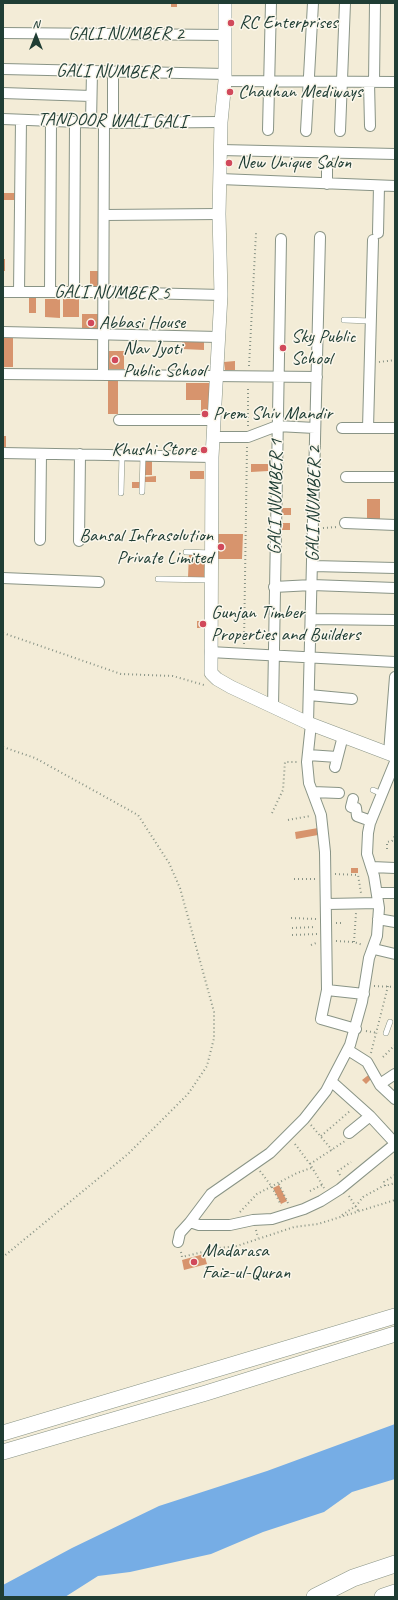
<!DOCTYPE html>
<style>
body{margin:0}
#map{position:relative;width:398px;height:1600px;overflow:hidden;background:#f3ecd7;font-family:Caveat,sans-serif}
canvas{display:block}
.frame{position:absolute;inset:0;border:4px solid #1f3d34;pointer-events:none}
.north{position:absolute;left:16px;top:16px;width:40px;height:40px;-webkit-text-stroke:3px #fbf7ec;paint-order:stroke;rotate:0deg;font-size:11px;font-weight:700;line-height:16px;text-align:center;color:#1f3d34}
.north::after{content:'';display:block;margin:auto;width:14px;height:18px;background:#1f3d34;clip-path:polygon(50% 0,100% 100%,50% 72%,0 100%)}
</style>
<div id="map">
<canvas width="398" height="1600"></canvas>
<div class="frame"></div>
<div class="north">N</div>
</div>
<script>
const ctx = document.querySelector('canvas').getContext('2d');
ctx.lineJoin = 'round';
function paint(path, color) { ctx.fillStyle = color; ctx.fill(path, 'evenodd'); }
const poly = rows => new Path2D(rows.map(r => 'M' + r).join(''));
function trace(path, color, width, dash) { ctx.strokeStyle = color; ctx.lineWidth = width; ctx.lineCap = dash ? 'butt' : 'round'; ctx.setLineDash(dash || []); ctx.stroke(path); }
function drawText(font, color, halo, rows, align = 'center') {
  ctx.font = font + ' Caveat,sans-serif'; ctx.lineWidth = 3; ctx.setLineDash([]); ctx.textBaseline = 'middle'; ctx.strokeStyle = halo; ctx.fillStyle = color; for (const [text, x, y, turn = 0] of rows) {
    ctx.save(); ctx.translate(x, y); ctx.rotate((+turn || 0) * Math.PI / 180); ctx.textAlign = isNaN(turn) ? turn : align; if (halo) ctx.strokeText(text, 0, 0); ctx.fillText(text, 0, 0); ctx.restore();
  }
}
paint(poly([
 [395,1424,395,1479,352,1492,324,1512,263,1532,211,1554,130,1572,98,1576,65,1597,3,1597,3,1585,72,1548,159,1506,267,1471]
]), '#76ade5');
paint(poly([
 [171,3,177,3,177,7,171,7],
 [3,193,16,193,16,200,3,200],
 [3,259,5,259,5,271,3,271],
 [90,271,100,271,100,289,90,289],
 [29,297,36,297,36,313,29,313],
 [45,299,60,299,60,318,45,317],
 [63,299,79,299,79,317,63,317],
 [82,314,100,314,100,332,82,332],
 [3,335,13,335,13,367,3,367],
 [182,338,204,339,204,350,182,349],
 [106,351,124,351,124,369,106,369],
 [235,361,235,370,225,370,224,362],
 [108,381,118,381,118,414,108,414],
 [186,383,209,383,209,417,201,417,201,400,186,400],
 [3,436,6,436,6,448,3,448],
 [145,461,152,461,152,475,145,475],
 [251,464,268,464,268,471,251,472],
 [190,471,204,471,204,479,190,479],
 [156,476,156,482,144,482,144,477],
 [132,482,140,482,140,488,132,488],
 [367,499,380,499,380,519,367,519],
 [277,508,291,508,291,515,277,515],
 [277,523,290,523,290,530,277,530],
 [218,534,243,534,242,559,218,559],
 [189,554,205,554,204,577,188,577],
 [197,621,204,621,204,628,197,628],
 [318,828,318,835,296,839,295,832],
 [351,868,358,868,358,873,351,873],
 [371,1073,373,1077,366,1084,362,1080],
 [279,1185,287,1201,281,1204,273,1188],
 [204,1254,207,1264,184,1270,182,1260]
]), '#d7946d');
const service = poly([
 [344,320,370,321],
 [142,492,143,456],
 [121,493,122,456],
 [186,552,211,553],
 [158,579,211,580],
 [373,790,382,794],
 [386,1033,390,1022]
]);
const minor = poly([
 [3,33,225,35],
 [3,69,225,74],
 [113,72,113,123],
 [225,81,395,82],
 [369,82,370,126],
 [374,82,375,3],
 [3,93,91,96],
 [3,119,104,123,221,122],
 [91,122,92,72],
 [268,130,271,3],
 [306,131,313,3],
 [340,131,345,3],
 [221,150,395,154],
 [220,179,395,186],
 [327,184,327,153],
 [104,215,219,214],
 [378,233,379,186],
 [50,291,51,122],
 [3,292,104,292,221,295],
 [19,292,21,120],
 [74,292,75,122],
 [3,332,218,337],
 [3,374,317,377],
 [103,375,104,123],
 [119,420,215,420],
 [342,428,395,428],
 [368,428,373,240],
 [214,437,248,437,277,426,315,428],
 [3,453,212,457],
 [346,477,395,477],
 [345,523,395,525],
 [40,540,41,454],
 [79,541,80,454],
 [313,566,395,568],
 [3,578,99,582],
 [274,587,312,585,395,588],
 [311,619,395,620],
 [210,652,395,662],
 [309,695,352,699],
 [273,707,281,239],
 [308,723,320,237],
 [311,724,307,762,309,783,321,815,325,852,327,990,321,1019,356,1029],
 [389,753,395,677],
 [308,755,337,757],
 [335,767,343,736],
 [313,792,339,793],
 [353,799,351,807,356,808,357,816,371,821],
 [372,867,395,868],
 [377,893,395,893],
 [327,904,378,903],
 [378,919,395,922],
 [374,949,395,954],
 [327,990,364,994],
 [348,1050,367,1062,380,1085,395,1099],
 [332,1082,370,1116,395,1143],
 [380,1084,395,1074],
 [349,1133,370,1116],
 [190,1222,211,1194,270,1153,304,1119,326,1091,350,1045,362,1002,369,958,377,936,379,908,374,876,367,854,368,833,370,823,395,762],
 [178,1242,180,1233,190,1222,199,1225,230,1225,253,1220,272,1219,304,1209,321,1201,340,1189,395,1144]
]);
const tertiary = poly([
 [225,3,225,81,221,122,219,214,221,295,212,457,211,673,217,679,231,687,308,723,395,756]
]);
const secondary = poly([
 [3,1433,395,1316],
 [3,1452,206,1393,395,1334]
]);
const trunk = poly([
 [315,1597,353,1578,395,1564],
 [383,1597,395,1593]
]);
trace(service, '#899486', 6);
trace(minor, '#899486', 12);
trace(tertiary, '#899486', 14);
trace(secondary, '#899486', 16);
trace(trunk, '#899486', 18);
trace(poly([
 [379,362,395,360],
 [249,366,256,233],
 [248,426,248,386],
 [323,528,337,527],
 [3,633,121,674,173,676,204,685,205,684],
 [244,644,247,446],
 [3,747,35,758,138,815,169,863,180,888,214,1012,214,1038,207,1066,188,1094,128,1154,3,1257],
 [272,813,283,790,285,762,297,762],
 [288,820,310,816],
 [387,849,387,842,392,841,395,835],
 [335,874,358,875,361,893],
 [294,879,315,879],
 [291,918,316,919],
 [336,923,344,923],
 [292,928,315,927],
 [292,935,317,934],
 [336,941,354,942,363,945],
 [354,942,356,913],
 [311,945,316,943],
 [374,986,395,987],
 [366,1031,378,1033],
 [371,1053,388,986],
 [383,1057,395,1045],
 [311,1125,332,1150],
 [321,1136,350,1111],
 [295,1144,310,1164,324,1188],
 [310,1164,345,1141],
 [260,1171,272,1187,281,1205],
 [340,1175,338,1171,351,1162],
 [279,1184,288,1203],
 [385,1185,385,1186,395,1183],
 [310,1191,322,1185],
 [349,1196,359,1212],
 [240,1212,257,1194,297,1173,311,1168],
 [342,1215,356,1206,363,1197,385,1185,384,1182,395,1175],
 [256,1230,258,1238],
 [181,1252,182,1257,219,1248,237,1246,294,1227,318,1224,395,1200]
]), '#899486', 2, [1, 3]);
trace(service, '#fff', 5);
trace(minor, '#fff', 10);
trace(tertiary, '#fff', 13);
trace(secondary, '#fff', 15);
trace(trunk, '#fff', 17);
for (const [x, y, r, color] of [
 [231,23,4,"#d1495b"],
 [230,92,4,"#d1495b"],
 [229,163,4,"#d1495b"],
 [91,323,4,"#d1495b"],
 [283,348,4,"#d1495b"],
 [115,360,4,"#d1495b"],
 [205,414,4,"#d1495b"],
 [204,450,4,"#d1495b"],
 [221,547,4,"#d1495b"],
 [203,624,4,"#d1495b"],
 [194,1262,4,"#d1495b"]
]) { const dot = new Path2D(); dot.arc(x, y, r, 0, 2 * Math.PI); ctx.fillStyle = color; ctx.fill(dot); trace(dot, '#fbf7ec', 1.5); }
drawText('19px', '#1f3d34', '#fbf7ec', [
 ["RC Enterprises",239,23],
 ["Chauhan Mediways",238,92],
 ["New Unique Salon",237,163],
 ["Abbasi House",99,323],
 ["Sky Public",291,337],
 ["School",291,359],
 ["Nav Jyoti",123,349],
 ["Public School",123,371],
 ["Prem Shiv Mandir",213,414],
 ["Khushi Store",196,450,"right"],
 ["Bansal Infrasolution",213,536,"right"],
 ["Private Limited",213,558,"right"],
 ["Gunjan Timber",211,613],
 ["Properties and Builders",211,635],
 ["Madarasa",202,1251],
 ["Faiz-ul-Quran",202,1273]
], 'left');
drawText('19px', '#1f3d34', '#fbf7ec', [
 ["GALI NUMBER 2",126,34],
 ["GALI NUMBER 1",114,72,1],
 ["TANDOOR WALI GALI",112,121,1],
 ["GALI NUMBER 5",112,293,1],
 ["GALI NUMBER 1",276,497,-89],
 ["GALI NUMBER 2",314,504,-89]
]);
</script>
